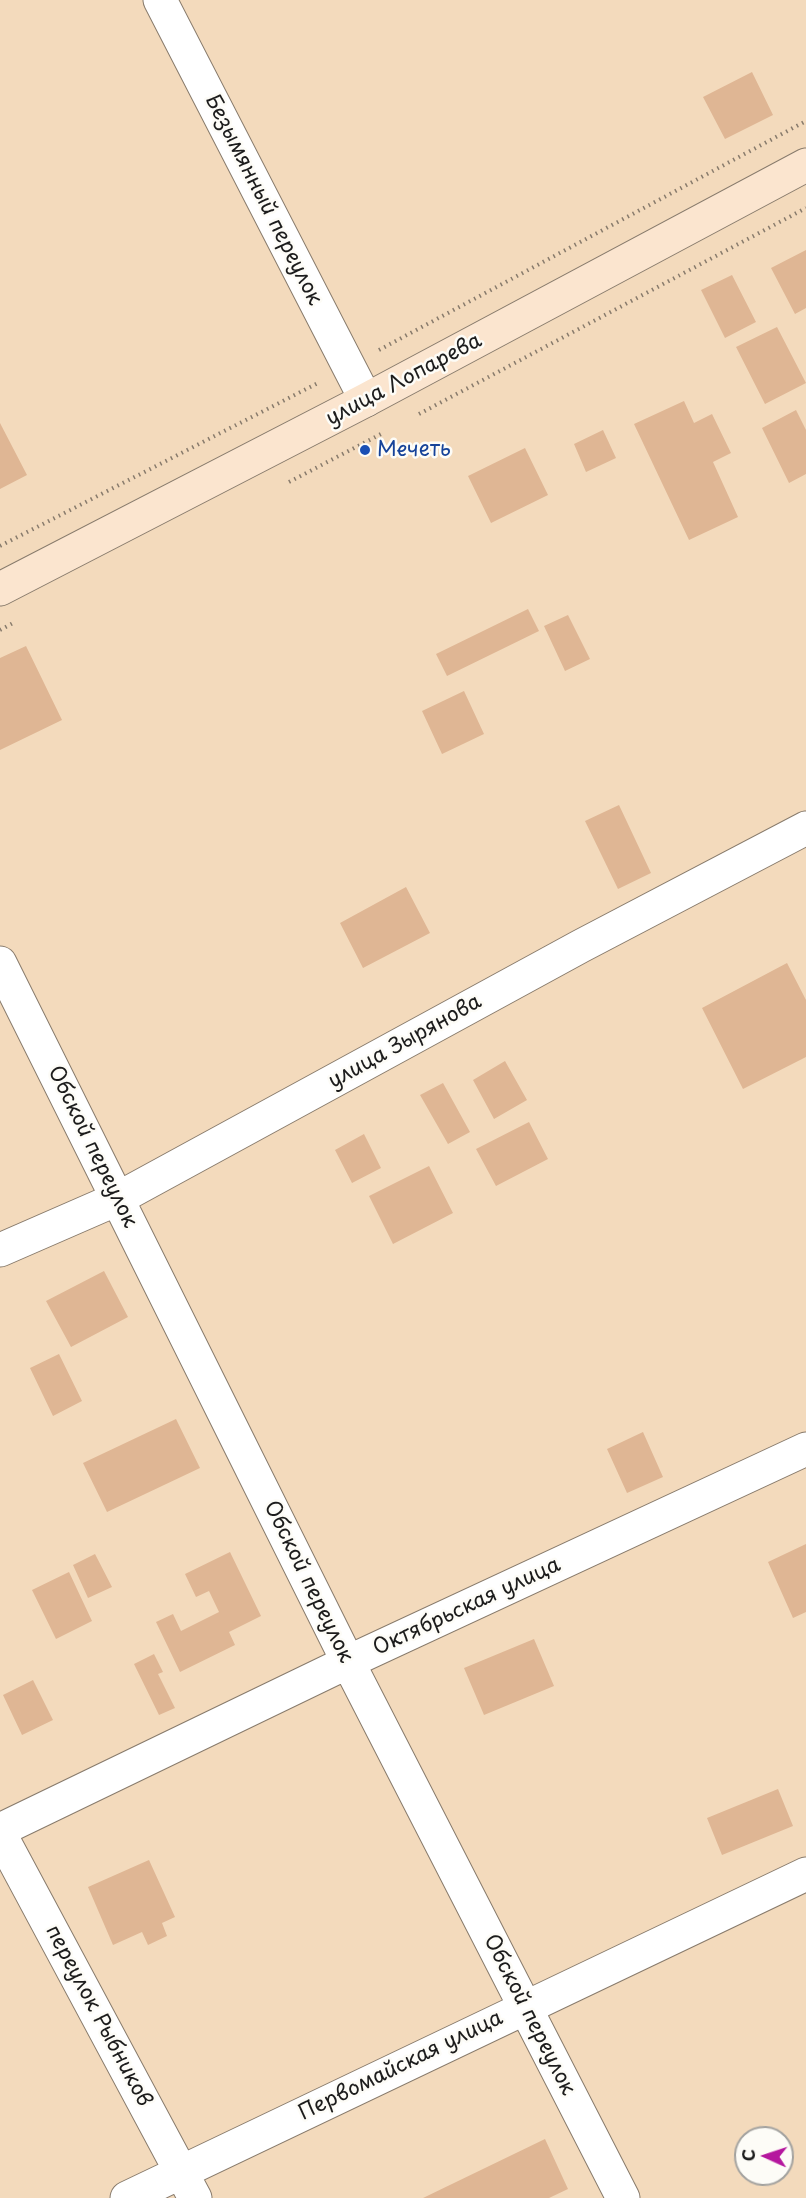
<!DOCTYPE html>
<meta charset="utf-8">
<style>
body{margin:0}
#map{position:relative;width:806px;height:2198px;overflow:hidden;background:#f3dabc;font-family:"Playpen Sans",sans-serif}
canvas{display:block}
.north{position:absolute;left:734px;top:2126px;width:60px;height:60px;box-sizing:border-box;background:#fdfcf7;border:2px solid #a3a29f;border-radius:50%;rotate:273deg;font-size:16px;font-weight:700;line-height:24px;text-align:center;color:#1c1c1c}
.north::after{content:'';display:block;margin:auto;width:21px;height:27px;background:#b5179e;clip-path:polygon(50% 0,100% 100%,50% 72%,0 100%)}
</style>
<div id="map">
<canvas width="806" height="2198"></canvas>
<div class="north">С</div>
</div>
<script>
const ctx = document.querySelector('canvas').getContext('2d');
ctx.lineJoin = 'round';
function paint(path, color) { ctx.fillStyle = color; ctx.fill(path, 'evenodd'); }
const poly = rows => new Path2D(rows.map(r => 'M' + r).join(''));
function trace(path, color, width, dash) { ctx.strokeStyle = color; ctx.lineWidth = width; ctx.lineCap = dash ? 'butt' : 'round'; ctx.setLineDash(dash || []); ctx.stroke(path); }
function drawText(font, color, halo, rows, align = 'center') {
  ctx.font = font + ' "Playpen Sans",sans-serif'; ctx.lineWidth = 5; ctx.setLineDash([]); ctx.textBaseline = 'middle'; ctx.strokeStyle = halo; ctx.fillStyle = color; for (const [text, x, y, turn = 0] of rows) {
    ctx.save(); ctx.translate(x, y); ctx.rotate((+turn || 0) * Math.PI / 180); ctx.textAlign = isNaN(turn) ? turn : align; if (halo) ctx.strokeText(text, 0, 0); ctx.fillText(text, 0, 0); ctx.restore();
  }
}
paint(poly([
 [752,72,773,115,725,139,703,97],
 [806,250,806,308,795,314,771,268],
 [732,275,756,322,725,338,701,290],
 [777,327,806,383,765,404,736,347],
 [684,401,694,423,712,414,731,453,713,462,738,517,689,540,634,424],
 [796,410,806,430,806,474,789,483,762,428],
 [0,423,27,475,0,489],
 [603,430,616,458,586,472,574,444],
 [525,448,548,495,491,523,468,476],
 [528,609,539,631,447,676,436,654],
 [568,615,590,659,565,671,544,626],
 [26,646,62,720,0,750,0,658],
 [464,691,484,734,442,754,422,711],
 [619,805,651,873,618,889,585,821],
 [406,887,430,933,363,968,340,923],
 [787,963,806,1000,806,1057,743,1089,702,1008],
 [505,1061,527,1100,494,1119,473,1080],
 [443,1083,470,1132,448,1144,420,1095],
 [529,1122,548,1159,496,1186,476,1149],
 [364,1134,381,1168,352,1183,335,1150],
 [429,1166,453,1213,393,1244,369,1196],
 [104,1271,128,1317,71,1347,46,1301],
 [59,1354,82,1401,53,1416,30,1368],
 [176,1419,200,1468,107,1512,83,1463],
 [643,1432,663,1477,627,1493,607,1449],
 [806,1544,806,1612,793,1618,768,1562],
 [230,1552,261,1616,229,1632,235,1645,180,1672,156,1622,173,1614,181,1631,219,1612,209,1591,196,1597,185,1574],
 [95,1554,112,1587,88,1598,73,1565],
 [69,1572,92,1621,56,1639,32,1590],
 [534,1639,554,1686,484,1715,464,1668],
 [154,1654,163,1672,158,1674,175,1708,159,1715,134,1664],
 [33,1680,53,1720,22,1735,3,1695],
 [778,1789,793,1826,722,1855,707,1818],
 [149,1860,175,1917,162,1923,167,1936,148,1945,142,1932,113,1945,88,1887],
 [545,2139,568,2189,549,2198,423,2198]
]), '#dfb694');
const street = poly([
 [160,0,366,400],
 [0,963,348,1662,623,2198],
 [0,1250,117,1199,581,946,806,828],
 [0,1830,348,1662,806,1449],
 [0,1834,195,2198],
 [127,2198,806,1874]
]);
const secondary = poly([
 [0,589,366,400,806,165]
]);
trace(street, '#887b6c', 35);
trace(secondary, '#887b6c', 35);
trace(poly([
 [379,350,806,121],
 [419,414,806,208],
 [289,482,381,434],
 [0,546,320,382],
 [0,630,15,622]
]), '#887b6c', 4, [1.5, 4.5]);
trace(street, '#fff', 33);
trace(secondary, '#fbe5cf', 33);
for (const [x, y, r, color] of [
 [365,450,6,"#1a4fb4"]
]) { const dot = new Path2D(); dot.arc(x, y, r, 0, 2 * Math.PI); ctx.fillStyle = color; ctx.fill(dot); trace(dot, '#fdfcf7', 2); }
drawText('21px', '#1c1c1c', '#fdfcf7', [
 ["Безымянный переулок",263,200,63],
 ["улица Лопарева",404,380,-28],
 ["улица Зырянова",405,1042,-29],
 ["Обской переулок",92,1147,64],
 ["Обской переулок",308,1582,64],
 ["Октябрьская улица",467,1607,-25],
 ["Обской переулок",529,2015,63],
 ["переулок Рыбников",98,2016,62],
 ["Первомайская улица",401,2066,-26]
]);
drawText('21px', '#164399', '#fdfcf7', [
 ["Мечеть",377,450]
], 'left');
</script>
